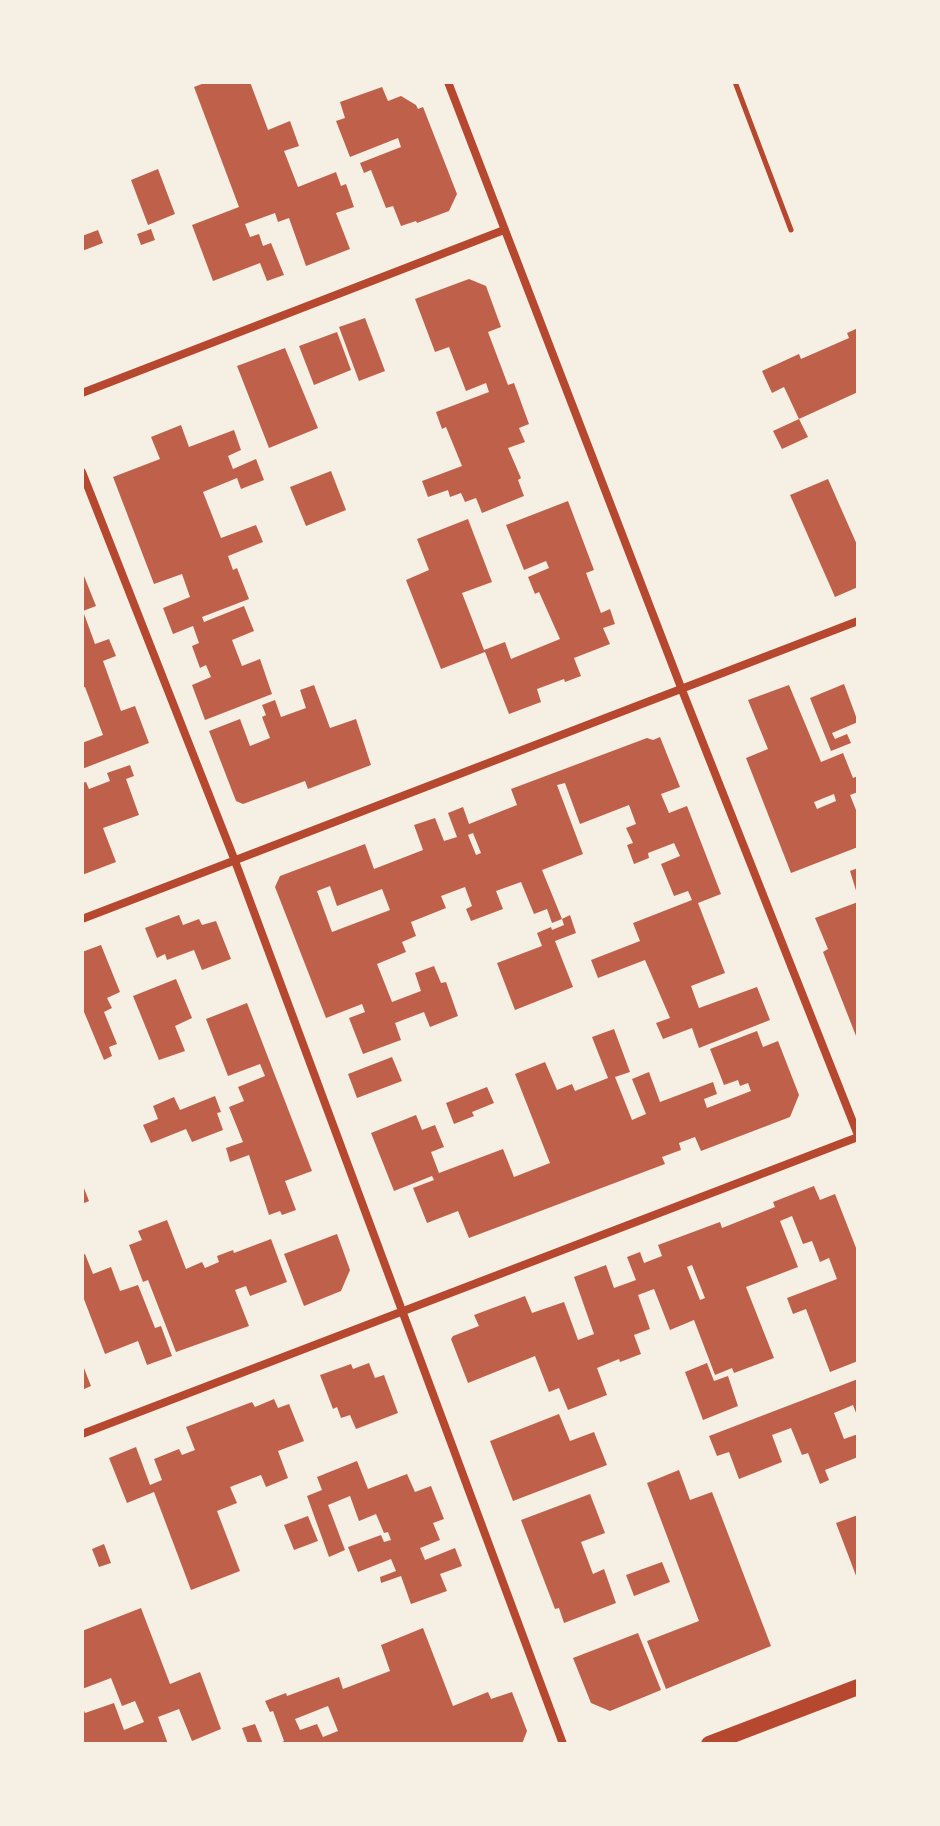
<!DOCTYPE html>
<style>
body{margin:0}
#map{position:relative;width:940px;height:1826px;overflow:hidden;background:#f6efe4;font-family:"Roboto Condensed",sans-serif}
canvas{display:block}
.frame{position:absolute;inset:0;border:84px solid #f6efe4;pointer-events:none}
</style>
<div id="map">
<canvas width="940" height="1826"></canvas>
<div class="frame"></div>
</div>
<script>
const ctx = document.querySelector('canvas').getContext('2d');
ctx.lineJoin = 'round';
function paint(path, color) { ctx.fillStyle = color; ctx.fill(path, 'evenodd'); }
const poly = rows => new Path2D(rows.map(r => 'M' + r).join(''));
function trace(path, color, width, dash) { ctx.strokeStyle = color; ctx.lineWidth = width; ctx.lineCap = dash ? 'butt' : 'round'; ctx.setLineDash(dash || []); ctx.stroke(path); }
paint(poly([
 [207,82,250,82,268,130,290,121,299,146,284,151,298,187,336,172,341,186,346,184,354,207,336,213,350,249,306,266,289,218,278,222,275,213,245,224,250,237,259,234,263,246,271,243,284,275,267,281,260,263,213,281,192,225,239,207,194,87],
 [382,87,388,101,401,96,416,105,418,109,423,107,457,194,449,211,417,223,416,221,401,226,393,206,386,208,371,170,364,173,360,163,401,147,398,138,350,157,336,121,345,118,340,102],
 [158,169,175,214,148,225,131,180],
 [151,229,155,240,141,245,137,234],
 [98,230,103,243,82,251,82,236],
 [469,279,486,286,501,327,488,332,508,385,514,383,529,424,519,428,525,442,508,448,521,478,518,480,524,496,482,513,476,498,465,502,461,493,450,497,448,490,428,497,422,481,462,466,446,427,442,429,436,412,489,392,486,383,466,391,449,347,435,352,415,299],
 [365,318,385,371,359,381,339,327],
 [858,328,858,392,799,419,784,387,772,393,762,371,799,354,801,359,849,338,847,333],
 [337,332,351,370,314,385,299,346],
 [285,348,318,428,269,448,237,366],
 [799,419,808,437,782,449,773,431],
 [181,425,189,447,234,430,241,450,228,456,233,469,256,459,264,480,241,489,237,478,203,492,221,538,256,525,263,542,228,556,233,570,237,568,249,599,202,617,204,622,244,606,254,631,232,640,242,666,260,659,272,694,205,720,192,685,211,677,206,665,200,668,192,646,199,643,193,626,173,634,163,608,190,597,182,574,154,584,113,477,160,459,151,437],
 [331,471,346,510,306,526,290,487],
 [828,479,858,547,858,587,835,597,790,495],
 [568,501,594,570,586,573,601,613,610,609,615,624,603,628,610,644,574,658,581,676,565,682,564,679,537,689,541,702,509,714,485,652,441,669,406,580,429,570,417,539,468,519,492,582,462,593,484,650,505,642,511,659,560,639,539,592,535,594,528,577,549,568,546,561,524,570,506,525],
 [82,571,96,606,83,611,95,644,109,639,116,656,103,661,121,711,135,706,149,743,82,769,82,743,103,735,85,687,82,688],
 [844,684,858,722,832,733,835,739,847,734,851,743,831,751,810,698],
 [314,685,330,728,356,719,371,765,308,789,305,781,243,804,236,801,209,731,240,719,250,746,270,738,262,717,266,715,262,705,275,700,281,717,306,708,300,690],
 [789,685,821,762,843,753,853,778,858,776,858,792,850,795,858,815,858,847,791,873,746,758,768,749,748,700],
 [834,794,836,801,817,809,814,802],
 [660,737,680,787,661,794,669,813,687,806,721,894,698,903,725,973,691,986,699,1008,757,987,770,1020,699,1048,692,1028,663,1039,656,1023,670,1018,645,960,598,978,591,960,640,941,633,923,692,900,688,891,674,896,661,864,680,856,674,843,648,853,649,858,634,864,627,845,633,843,626,828,636,824,629,805,580,824,565,783,557,785,583,854,542,870,562,919,552,923,547,909,534,914,521,882,496,891,503,909,471,921,466,909,472,906,465,887,441,896,446,908,411,922,416,936,402,942,406,952,377,964,392,1002,421,991,415,973,434,966,441,983,446,982,458,1016,430,1027,424,1012,395,1023,401,1040,363,1054,349,1018,365,1012,362,1004,326,1018,275,887,280,876,365,844,374,869,423,850,414,825,435,818,444,841,457,837,448,813,463,807,469,824,517,805,511,789,647,738,653,740],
 [473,833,481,853,476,855,468,835],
 [330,886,337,906,382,889,390,910,332,932,317,891],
 [130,765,134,776,126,779,139,815,103,828,116,862,82,875,82,783,86,782,89,789,110,781,107,773],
 [858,868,858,897,850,871],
 [858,902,858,1041,823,952,828,949,815,918],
 [179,915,183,925,199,919,202,925,216,921,231,959,202,970,194,950,167,960,165,954,157,958,145,928],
 [570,915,576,933,555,941,573,987,515,1010,497,963,542,946,537,933,551,927,552,930,564,925,562,919],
 [101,945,120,992,107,998,112,1008,104,1012,117,1044,109,1047,112,1056,104,1060,82,1007,82,952],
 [176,979,192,1018,175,1026,185,1051,159,1060,133,996],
 [247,1003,312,1171,285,1181,296,1210,282,1215,280,1211,269,1215,249,1155,230,1162,226,1148,243,1142,229,1107,244,1101,238,1087,265,1076,260,1064,228,1076,206,1019],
 [614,1029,630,1072,615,1077,632,1120,646,1114,632,1079,649,1072,660,1102,713,1082,717,1094,704,1099,707,1108,751,1091,748,1083,740,1086,738,1080,724,1085,710,1049,757,1031,763,1047,778,1041,799,1095,790,1117,701,1151,695,1137,679,1143,681,1150,662,1157,665,1164,469,1238,458,1211,427,1223,413,1188,434,1180,432,1176,394,1191,371,1133,416,1115,422,1130,435,1125,444,1147,431,1152,439,1173,503,1149,514,1177,550,1163,515,1074,545,1062,557,1090,572,1084,575,1091,608,1078,592,1037],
 [392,1057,402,1081,357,1098,348,1074],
 [487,1087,494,1103,472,1112,474,1116,454,1124,446,1103],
 [215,1096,221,1112,217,1113,223,1130,192,1142,186,1129,151,1143,143,1125,158,1119,153,1106,174,1097,180,1110],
 [82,1183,89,1201,82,1204],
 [814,1186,820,1200,835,1194,858,1253,858,1361,830,1372,806,1309,793,1314,787,1298,837,1279,829,1258,820,1262,812,1241,803,1244,792,1216,780,1221,798,1267,746,1287,774,1358,734,1373,732,1368,715,1375,694,1320,670,1330,654,1289,638,1295,650,1329,634,1335,641,1354,620,1362,619,1359,597,1368,607,1395,568,1410,559,1388,549,1392,535,1356,468,1383,451,1339,453,1336,479,1326,474,1315,525,1296,532,1313,564,1302,578,1340,594,1334,574,1277,606,1265,614,1288,636,1280,627,1257,640,1252,644,1263,662,1256,658,1245,720,1222,722,1228,775,1207,773,1202],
 [692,1265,705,1298,700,1300,687,1267],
 [167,1220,186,1269,202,1262,205,1268,219,1262,217,1256,233,1250,234,1253,271,1239,287,1282,250,1296,246,1286,235,1290,249,1326,176,1352,148,1280,143,1282,129,1245,142,1240,138,1231],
 [337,1234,350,1270,341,1291,304,1306,284,1254],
 [85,1254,93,1274,111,1267,120,1291,138,1285,155,1328,161,1326,172,1356,147,1365,138,1341,105,1354,82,1294,82,1255],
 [82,1363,91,1386,82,1390],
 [369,1363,375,1378,384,1375,398,1413,356,1429,350,1415,341,1418,337,1407,333,1409,320,1375,351,1364,353,1369],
 [707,1363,714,1381,728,1376,738,1406,703,1420,685,1372],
 [858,1379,858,1418,853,1405,834,1413,844,1439,858,1434,858,1457,825,1470,829,1480,820,1484,808,1453,802,1455,791,1428,772,1435,782,1462,739,1479,729,1452,717,1456,709,1436],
 [274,1399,278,1408,289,1404,304,1441,278,1451,288,1478,266,1487,261,1475,230,1487,237,1503,217,1511,240,1571,191,1590,154,1492,127,1503,109,1458,136,1447,150,1485,162,1480,154,1459,179,1449,182,1455,195,1450,186,1427,252,1402,255,1407],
 [559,1414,570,1441,594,1432,607,1465,513,1501,490,1441],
 [357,1461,368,1489,407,1474,415,1492,431,1486,444,1519,433,1523,440,1540,420,1548,425,1560,455,1548,462,1566,440,1574,447,1591,411,1604,401,1576,381,1583,380,1577,396,1571,391,1559,358,1572,348,1547,381,1535,384,1542,391,1540,388,1532,384,1533,376,1514,359,1521,350,1496,328,1505,345,1550,329,1557,307,1496,322,1490,317,1477],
 [679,1470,690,1500,712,1492,771,1646,666,1689,647,1641,699,1621,647,1483],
 [590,1494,605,1533,581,1542,593,1574,604,1569,616,1603,564,1623,559,1608,555,1609,521,1520],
 [858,1515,858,1581,836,1523],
 [308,1516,318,1541,294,1550,284,1525],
 [104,1544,111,1563,99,1567,92,1549],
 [662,1562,670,1582,634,1596,626,1575],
 [141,1608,170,1684,200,1672,221,1729,192,1741,179,1709,158,1717,168,1744,83,1744,82,1706,85,1713,114,1703,124,1730,144,1722,135,1701,122,1706,111,1678,82,1689,82,1631],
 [423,1628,453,1706,488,1692,491,1699,512,1692,527,1731,522,1744,278,1744,284,1741,273,1711,270,1712,265,1701,286,1693,287,1696,339,1677,343,1689,390,1671,381,1645],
 [328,1706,338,1731,323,1737,317,1724,300,1730,295,1719],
 [638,1633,661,1690,610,1711,591,1703,573,1658],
 [255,1724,263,1744,248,1744,242,1728]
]), '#bf614a');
trace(poly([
 [735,82,791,230]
]), '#b5482f', 5);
trace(poly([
 [448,82,682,690,858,1135],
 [82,393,504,230],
 [82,472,235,861,563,1744],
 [82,919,858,621],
 [82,1434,858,1137]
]), '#b5482f', 8);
trace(poly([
 [709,1744,858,1687]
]), '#b5482f', 16);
</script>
